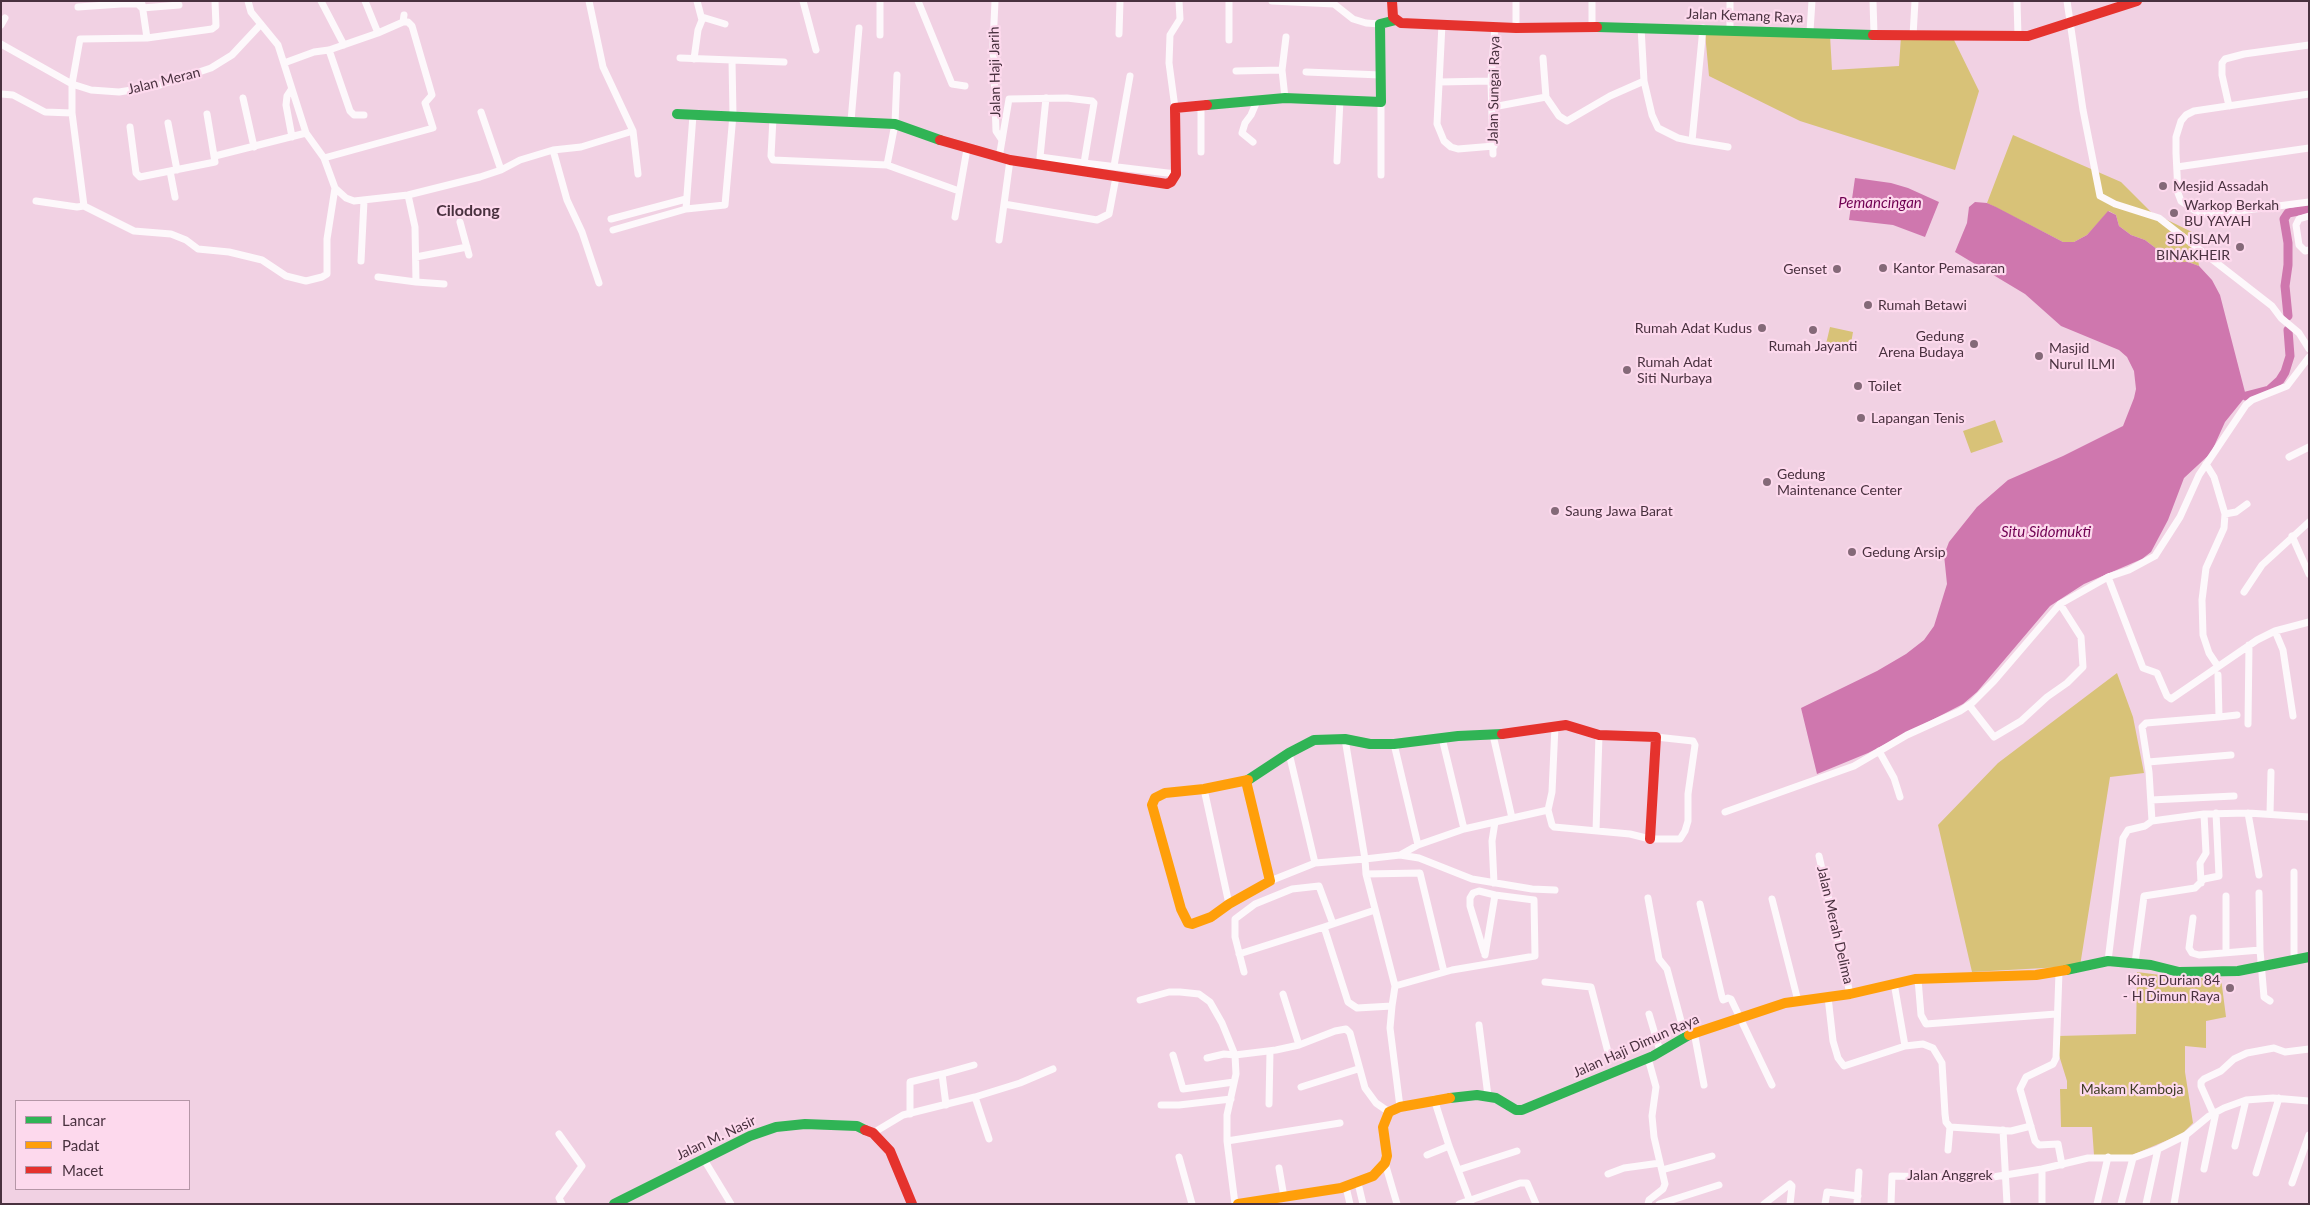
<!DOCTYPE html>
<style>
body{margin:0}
#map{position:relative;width:2310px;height:1205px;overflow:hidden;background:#f1d1e3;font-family:Lato,sans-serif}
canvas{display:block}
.frame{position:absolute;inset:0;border:2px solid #49313f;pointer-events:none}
.legend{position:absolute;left:15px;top:1100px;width:175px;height:90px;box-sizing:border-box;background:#fdd9ed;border:1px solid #b596a7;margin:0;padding:6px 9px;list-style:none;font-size:15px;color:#49313f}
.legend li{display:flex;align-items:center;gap:10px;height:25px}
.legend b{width:25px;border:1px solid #b596a7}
</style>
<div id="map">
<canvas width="2310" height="1205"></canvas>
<div class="frame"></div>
<ul class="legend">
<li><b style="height:6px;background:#30b455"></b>Lancar</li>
<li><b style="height:6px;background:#ff9f0a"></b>Padat</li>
<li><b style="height:6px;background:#e5322d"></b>Macet</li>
</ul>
</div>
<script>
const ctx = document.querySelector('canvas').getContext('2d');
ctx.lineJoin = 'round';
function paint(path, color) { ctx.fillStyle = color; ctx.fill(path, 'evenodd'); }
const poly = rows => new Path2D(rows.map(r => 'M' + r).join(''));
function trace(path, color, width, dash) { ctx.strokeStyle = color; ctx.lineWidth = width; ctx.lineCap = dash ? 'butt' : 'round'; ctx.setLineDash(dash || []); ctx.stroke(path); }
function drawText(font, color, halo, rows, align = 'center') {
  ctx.font = font + ' Lato,sans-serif'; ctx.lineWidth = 4.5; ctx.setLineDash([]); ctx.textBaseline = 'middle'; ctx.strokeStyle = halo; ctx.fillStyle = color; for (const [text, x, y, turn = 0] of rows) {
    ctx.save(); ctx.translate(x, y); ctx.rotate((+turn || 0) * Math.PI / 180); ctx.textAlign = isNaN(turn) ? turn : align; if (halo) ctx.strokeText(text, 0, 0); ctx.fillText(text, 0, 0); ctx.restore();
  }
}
paint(poly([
 [1705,33,1830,35,1832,70,1899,66,1901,36,1954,40,1979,91,1955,170,1800,121,1709,76],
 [2013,135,2121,182,2151,212,2194,233,2199,266,2188,262,2174,262,2145,240,2131,235,2119,226,2116,215,2109,211,2087,235,2074,242,2063,242,1987,203],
 [1830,327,1853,332,1850,349,1826,344],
 [1995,420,2003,442,1971,453,1963,431],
 [2117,673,2133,717,2144,773,2110,777,2080,966,1972,972,1938,825,1998,763],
 [2137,972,2183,978,2221,978,2226,1017,2206,1021,2206,1048,2185,1046,2185,1072,2193,1123,2182,1134,2130,1156,2094,1155,2092,1127,2061,1127,2060,1089,2067,1089,2067,1081,2058,1052,2058,1036,2136,1034]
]), '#d8c278');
paint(poly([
 [1855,178,1891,183,1908,188,1939,202,1925,237,1893,225,1849,220],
 [1975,202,1987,203,1996,207,2063,242,2074,242,2087,235,2108,211,2116,215,2119,226,2131,235,2145,240,2174,262,2188,262,2199,266,2212,280,2220,295,2246,396,2225,422,2211,453,2184,478,2168,520,2151,552,2142,559,2084,584,2050,606,1977,692,1963,704,1868,753,1817,774,1801,708,1877,671,1906,654,1924,640,1934,626,1947,584,1944,555,1949,542,1977,507,2008,480,2063,456,2123,426,2134,398,2136,389,2134,371,2127,357,2119,350,2061,326,2025,294,1955,252,1967,223,1969,207]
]), '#cf77ae');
trace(poly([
 [2288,316,2285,286,2288,265,2288,243,2284,219,2288,213,2309,209],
 [2246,396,2269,390,2280,380,2285,372,2290,356,2288,330]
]), '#cf77ae', 9);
trace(poly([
 [215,1,216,26,212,29,147,38,80,39,72,84,72,113,84,206,134,231,171,234,186,240,198,249,229,252,262,260,286,276,306,281,322,277,327,274,327,239,335,188],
 [248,1,251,12,278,45,306,133,324,158,335,188,346,198,354,201,408,195,480,177,501,170,520,160,553,150,581,147,633,131],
 [321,1,344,45],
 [365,1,378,33],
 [589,1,603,67,633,131,638,174],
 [803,1,816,50],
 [918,1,952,84,965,86],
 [995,1,993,45,996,131,1002,140],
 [1229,1,1229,40],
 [1272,1,1334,4,1353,19,1366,23,1380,24],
 [1730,1,1730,29],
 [1873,1,1874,34],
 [2017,1,2018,36],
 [2067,1,2083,110,2100,196,2115,204,2159,218,2272,306,2281,318,2299,333,2309,349],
 [142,4,147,38],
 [78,7,121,4,138,4,142,8,179,5],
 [702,17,725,24],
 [1442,24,1437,124,1444,141,1451,147,1458,149,1494,146],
 [1,25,5,18],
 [1592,27,1592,1],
 [1516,28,1516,1],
 [1703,28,1692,141,1728,147],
 [1810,31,1812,1],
 [1119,34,1120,1],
 [880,35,880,1],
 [1913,36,1915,1],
 [1,44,72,84,91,90,119,92,157,86,211,68,232,55,261,24],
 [329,50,350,111,354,115,364,115],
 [680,58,784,62],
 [694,59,698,30,702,20,697,1],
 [284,63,314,52,329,50,378,33,403,22,404,15],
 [1236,71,1282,70],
 [1306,72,1381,75],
 [897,75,895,124,887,165,959,191],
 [1644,81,1652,115,1658,128,1678,138,1692,141],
 [1439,82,1491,81],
 [291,90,287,96,286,105,292,137],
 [1,94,13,95,45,112,72,113],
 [2309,94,2194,111,2186,115,2181,121,2176,137,2176,153,2178,193,2181,201,2196,211,2208,215,2309,202],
 [1546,97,1559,116,1567,121,1610,96,1644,81,1641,27],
 [243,98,254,147],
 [1046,98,1040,157,1084,163],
 [1285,98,1282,70,1286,37],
 [1201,106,1201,152],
 [2229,106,2222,75,2222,63,2225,59,2244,54,2309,45],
 [1493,107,1546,97,1543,58],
 [1175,108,1169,63,1170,35,1180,19,1179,1],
 [481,112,501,170],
 [693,115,686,209,725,205,733,115,732,60],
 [773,118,771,156,773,160,887,165],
 [851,121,859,28],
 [168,123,177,170],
 [130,127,136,173,140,177,215,162,207,114],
 [1253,142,1242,133,1245,123,1251,115,1257,101],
 [553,150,567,200,582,232,599,283],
 [1493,154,1491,81,1495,26],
 [215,156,306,133],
 [324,158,433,128,425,103,432,95,412,26,408,22,403,22],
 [999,158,1009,99,1067,98,1092,101,1094,103,1084,163,1176,174],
 [1010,160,1004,204,1097,220,1109,214,1116,177],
 [1337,161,1340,100],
 [1114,166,1130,76],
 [2177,167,2309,148],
 [170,171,175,197],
 [1381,175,1381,102],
 [36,201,77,207,84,206],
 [2309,216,2299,219,2296,225,2299,245,2305,251,2309,250],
 [955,217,967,149],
 [611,219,686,199],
 [460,222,469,255],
 [613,230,686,209],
 [999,240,1004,204],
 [416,257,467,247],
 [361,261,364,201],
 [378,277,416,282,415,227,408,195],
 [416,282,444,284],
 [2289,457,2309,447],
 [2206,464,2214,477,2225,514,2224,528,2206,568,2202,600,2203,635,2209,653,2217,665],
 [2225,514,2236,512,2247,504],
 [2292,536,2309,574],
 [2108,577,2129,570,2155,556,2180,517,2199,475,2246,405,2252,400,2287,386,2309,357],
 [2244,592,2262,565,2309,522],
 [2275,631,2283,650,2293,716],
 [1969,705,1994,737,2021,721,2047,697,2067,683,2083,667,2081,637,2060,604],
 [2219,717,2237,715],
 [2248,724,2249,645],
 [1493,735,1512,818],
 [1442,738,1464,829],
 [1394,744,1418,845],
 [1879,751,1894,778,1900,797],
 [1289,753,1315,863],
 [2148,762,2231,755],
 [1204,789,1229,904],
 [2151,800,2234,796],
 [1548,810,1552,825,1554,827,1630,834,1650,839,1680,839,1685,831,1688,821,1688,794,1695,745,1693,741,1656,737],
 [1725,812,1854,766,1907,735,1960,711,1972,703,1994,681,2060,604,2108,577,2143,668,2157,673,2167,696,2171,699,2257,640,2275,631,2309,622],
 [2248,813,2259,875],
 [2270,814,2271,772],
 [2152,821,2149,772,2142,727,2146,723,2219,717,2218,675],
 [1596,831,1599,735],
 [1400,855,1419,858,1472,879,1532,889,1555,890],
 [1819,856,1850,994],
 [2294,872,2294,960],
 [1366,874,1420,873,1444,972],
 [1270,881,1315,863,1365,859,1345,739],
 [1494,883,1492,841,1495,822],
 [2201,883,2200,863,2206,853,2204,814],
 [2226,896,2226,952],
 [1648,898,1659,959,1667,969,1685,1036],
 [1772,899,1798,1001],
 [1700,904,1722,997,1723,1000,1728,998,1731,999,1772,1085],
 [1375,910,1324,927,1348,1002,1357,1008,1392,1006,1394,993,1395,986,1366,874,1365,859,1400,855,1418,845,1464,829,1548,810,1552,792,1555,726],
 [2193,918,2189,948,2192,953,2199,955,2260,950,2259,893],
 [2260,950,2264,997,2270,1001],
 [1484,952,1470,906,1470,898,1473,893,1479,891,1495,895],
 [1239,954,1324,927],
 [2108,961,2123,838,2128,830,2145,826,2152,821,2204,814,2248,813,2309,817],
 [2135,963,2144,896,2195,888,2204,879,2219,876,2216,813],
 [1244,972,1235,937,1235,919,1255,904,1292,889,1319,886,1333,924],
 [2059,972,2056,1058,2053,1064,2026,1077,2020,1089,2035,1141,2039,1145,2058,1144,2062,1165],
 [1918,979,1921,1015,1926,1024,2056,1014],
 [1545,982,1591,987,1608,1052],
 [1894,983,1905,1046],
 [1395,986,1452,970,1535,956,1534,900,1495,895,1485,955],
 [1283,994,1299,1045],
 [1828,997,1833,1041,1838,1058,1844,1066,1905,1046,1923,1044,1933,1048,1942,1063,1945,1114,1946,1122,1950,1127,1948,1150],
 [1140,1000,1169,992,1180,992,1199,994,1210,1002,1222,1023,1235,1055,1236,1074,1227,1115,1227,1141],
 [1392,1006,1390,1028,1400,1107],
 [1649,1014,1660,1051],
 [1479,1025,1488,1096],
 [1694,1032,1704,1085],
 [1173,1055,1183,1089,1234,1082],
 [1207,1058,1224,1054,1235,1055,1276,1050,1299,1045,1335,1031,1346,1029,1350,1033,1365,1088,1376,1103,1389,1112],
 [1301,1087,1358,1069],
 [975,1097,989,1139],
 [1434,1099,1449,1146,1471,1204],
 [1269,1104,1270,1051],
 [946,1105,942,1074,974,1065],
 [1161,1105,1179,1105,1231,1099],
 [2213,1113,2201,1086,2201,1082,2204,1079,2221,1071,2234,1059,2247,1053,2274,1048,2285,1052,2309,1049],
 [910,1114,910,1082,942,1074],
 [1950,1127,2011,1131,2031,1126],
 [2003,1130,2007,1204],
 [873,1133,903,1115,975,1097,1020,1083,1053,1069],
 [559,1134,582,1166,559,1198,562,1204],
 [2235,1146,2246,1100],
 [1427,1155,1449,1146],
 [1179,1157,1192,1204],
 [703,1158,731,1204],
 [1385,1163,1397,1204],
 [1279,1168,1284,1197],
 [2204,1169,2216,1112],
 [1458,1170,1517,1151],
 [1662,1170,1712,1156],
 [2256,1173,2279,1098],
 [1608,1174,1624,1168,1660,1163],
 [1358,1183,1363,1204],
 [2292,1183,2309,1135],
 [1346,1187,1350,1204],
 [1235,1204,1227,1141,1340,1123],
 [1459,1204,1520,1183,1527,1183,1536,1204],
 [1648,1204,1649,1200,1663,1189,1665,1184,1654,1137,1652,1116,1656,1087,1648,1058],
 [1659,1204,1719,1185],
 [1764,1204,1790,1184,1792,1186,1790,1204],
 [1825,1204,1827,1192,1858,1196],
 [1857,1204,1859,1172],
 [1891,1204,1892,1176,1987,1178,2042,1169,2088,1158,2133,1158,2158,1149,2186,1135,2209,1116,2224,1108,2246,1100,2273,1098,2309,1101],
 [2042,1204,2042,1169],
 [2097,1204,2108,1157],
 [2121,1204,2133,1158],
 [2146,1204,2158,1149],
 [2174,1204,2186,1135]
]), '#fdf8fb', 7);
trace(poly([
 [1597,27,1873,35],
 [1207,105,1285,98,1381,102,1380,24,1396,20],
 [677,114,895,124,940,140],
 [1248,780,1289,753,1314,740,1345,739,1370,744,1394,744,1458,736,1502,734],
 [2066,970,2108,961,2151,965,2179,972,2238,971,2309,957],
 [1450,1098,1477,1095,1496,1098,1516,1110,1522,1110,1653,1056,1689,1035],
 [614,1204,750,1136,776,1127,805,1124,857,1126,865,1130]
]), '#30b455', 10);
trace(poly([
 [1246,781,1270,881,1229,904,1211,917,1192,924,1188,923,1181,909,1152,805,1155,798,1165,793,1204,789,1248,780],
 [1689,1035,1785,1003,1850,994,1915,979,2036,975,2066,970],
 [1238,1204,1341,1188,1373,1176,1385,1163,1387,1156,1383,1127,1389,1112,1400,1107,1450,1098]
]), '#ff9f0a', 10);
trace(poly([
 [1392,1,1393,17,1401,23,1516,28,1597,27],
 [1873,35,2028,36,2137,1],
 [940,140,1010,160,1167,184,1171,182,1176,174,1175,108,1207,105],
 [1502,734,1566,725,1599,735,1656,737,1650,839],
 [865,1130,873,1133,890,1151,912,1204]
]), '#e5322d', 10);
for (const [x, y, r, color] of [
 [2163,186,5,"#846978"],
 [2174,213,5,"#846978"],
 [2240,247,5,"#846978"],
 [1883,268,5,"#846978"],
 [1837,269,5,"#846978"],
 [1868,305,5,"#846978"],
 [1762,328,5,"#846978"],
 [1813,330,5,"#846978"],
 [1974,344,5,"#846978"],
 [2039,356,5,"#846978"],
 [1627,370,5,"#846978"],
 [1858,386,5,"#846978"],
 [1861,418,5,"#846978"],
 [1767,482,5,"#846978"],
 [1555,511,5,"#846978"],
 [1852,552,5,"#846978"],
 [2230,988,5,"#846978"]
]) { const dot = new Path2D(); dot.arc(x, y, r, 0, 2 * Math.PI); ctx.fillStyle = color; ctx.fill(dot); trace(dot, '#fdd9ed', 2); }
drawText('14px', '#49313f', '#fdd9ed', [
 ["Jalan Kemang Raya",1745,16,2],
 ["Jalan Haji Jarih",995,72,-91],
 ["Jalan Meran",164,81,-14],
 ["Jalan Sungai Raya",1494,90,-89],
 ["Jalan Merah Delima",1835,925,77],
 ["Jalan Haji Dimun Raya",1636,1046,-24],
 ["Jalan M. Nasir",716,1138,-25],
 ["Jalan Anggrek",1950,1175]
]);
drawText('14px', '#49313f', '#fdd9ed', [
 ["Mesjid Assadah",2173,186],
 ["Warkop Berkah",2184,205],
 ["BU YAYAH",2184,221],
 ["SD ISLAM",2230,239,"right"],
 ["BINAKHEIR",2230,255,"right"],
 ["Kantor Pemasaran",1893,268],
 ["Genset",1827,269,"right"],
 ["Rumah Betawi",1878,305],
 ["Rumah Adat Kudus",1752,328,"right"],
 ["Gedung",1964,336,"right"],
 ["Arena Budaya",1964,352,"right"],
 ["Rumah Jayanti",1813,346,"center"],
 ["Masjid",2049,348],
 ["Nurul ILMI",2049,364],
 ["Rumah Adat",1637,362],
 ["Siti Nurbaya",1637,378],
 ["Toilet",1868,386],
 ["Lapangan Tenis",1871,418],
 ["Gedung",1777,474],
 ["Maintenance Center",1777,490],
 ["Saung Jawa Barat",1565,511],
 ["Gedung Arsip",1862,552],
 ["King Durian 84",2220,980,"right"],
 ["- H Dimun Raya",2220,996,"right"]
], 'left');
drawText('14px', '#3e3c23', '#fdd9ed', [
 ["Makam Kamboja",2132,1089]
]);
drawText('italic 15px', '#700052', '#fdd9ed', [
 ["Pemancingan",1880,203],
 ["Situ Sidomukti",2046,532]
]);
drawText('bold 16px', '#49313f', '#fdd9ed', [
 ["Cilodong",468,211]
]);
</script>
